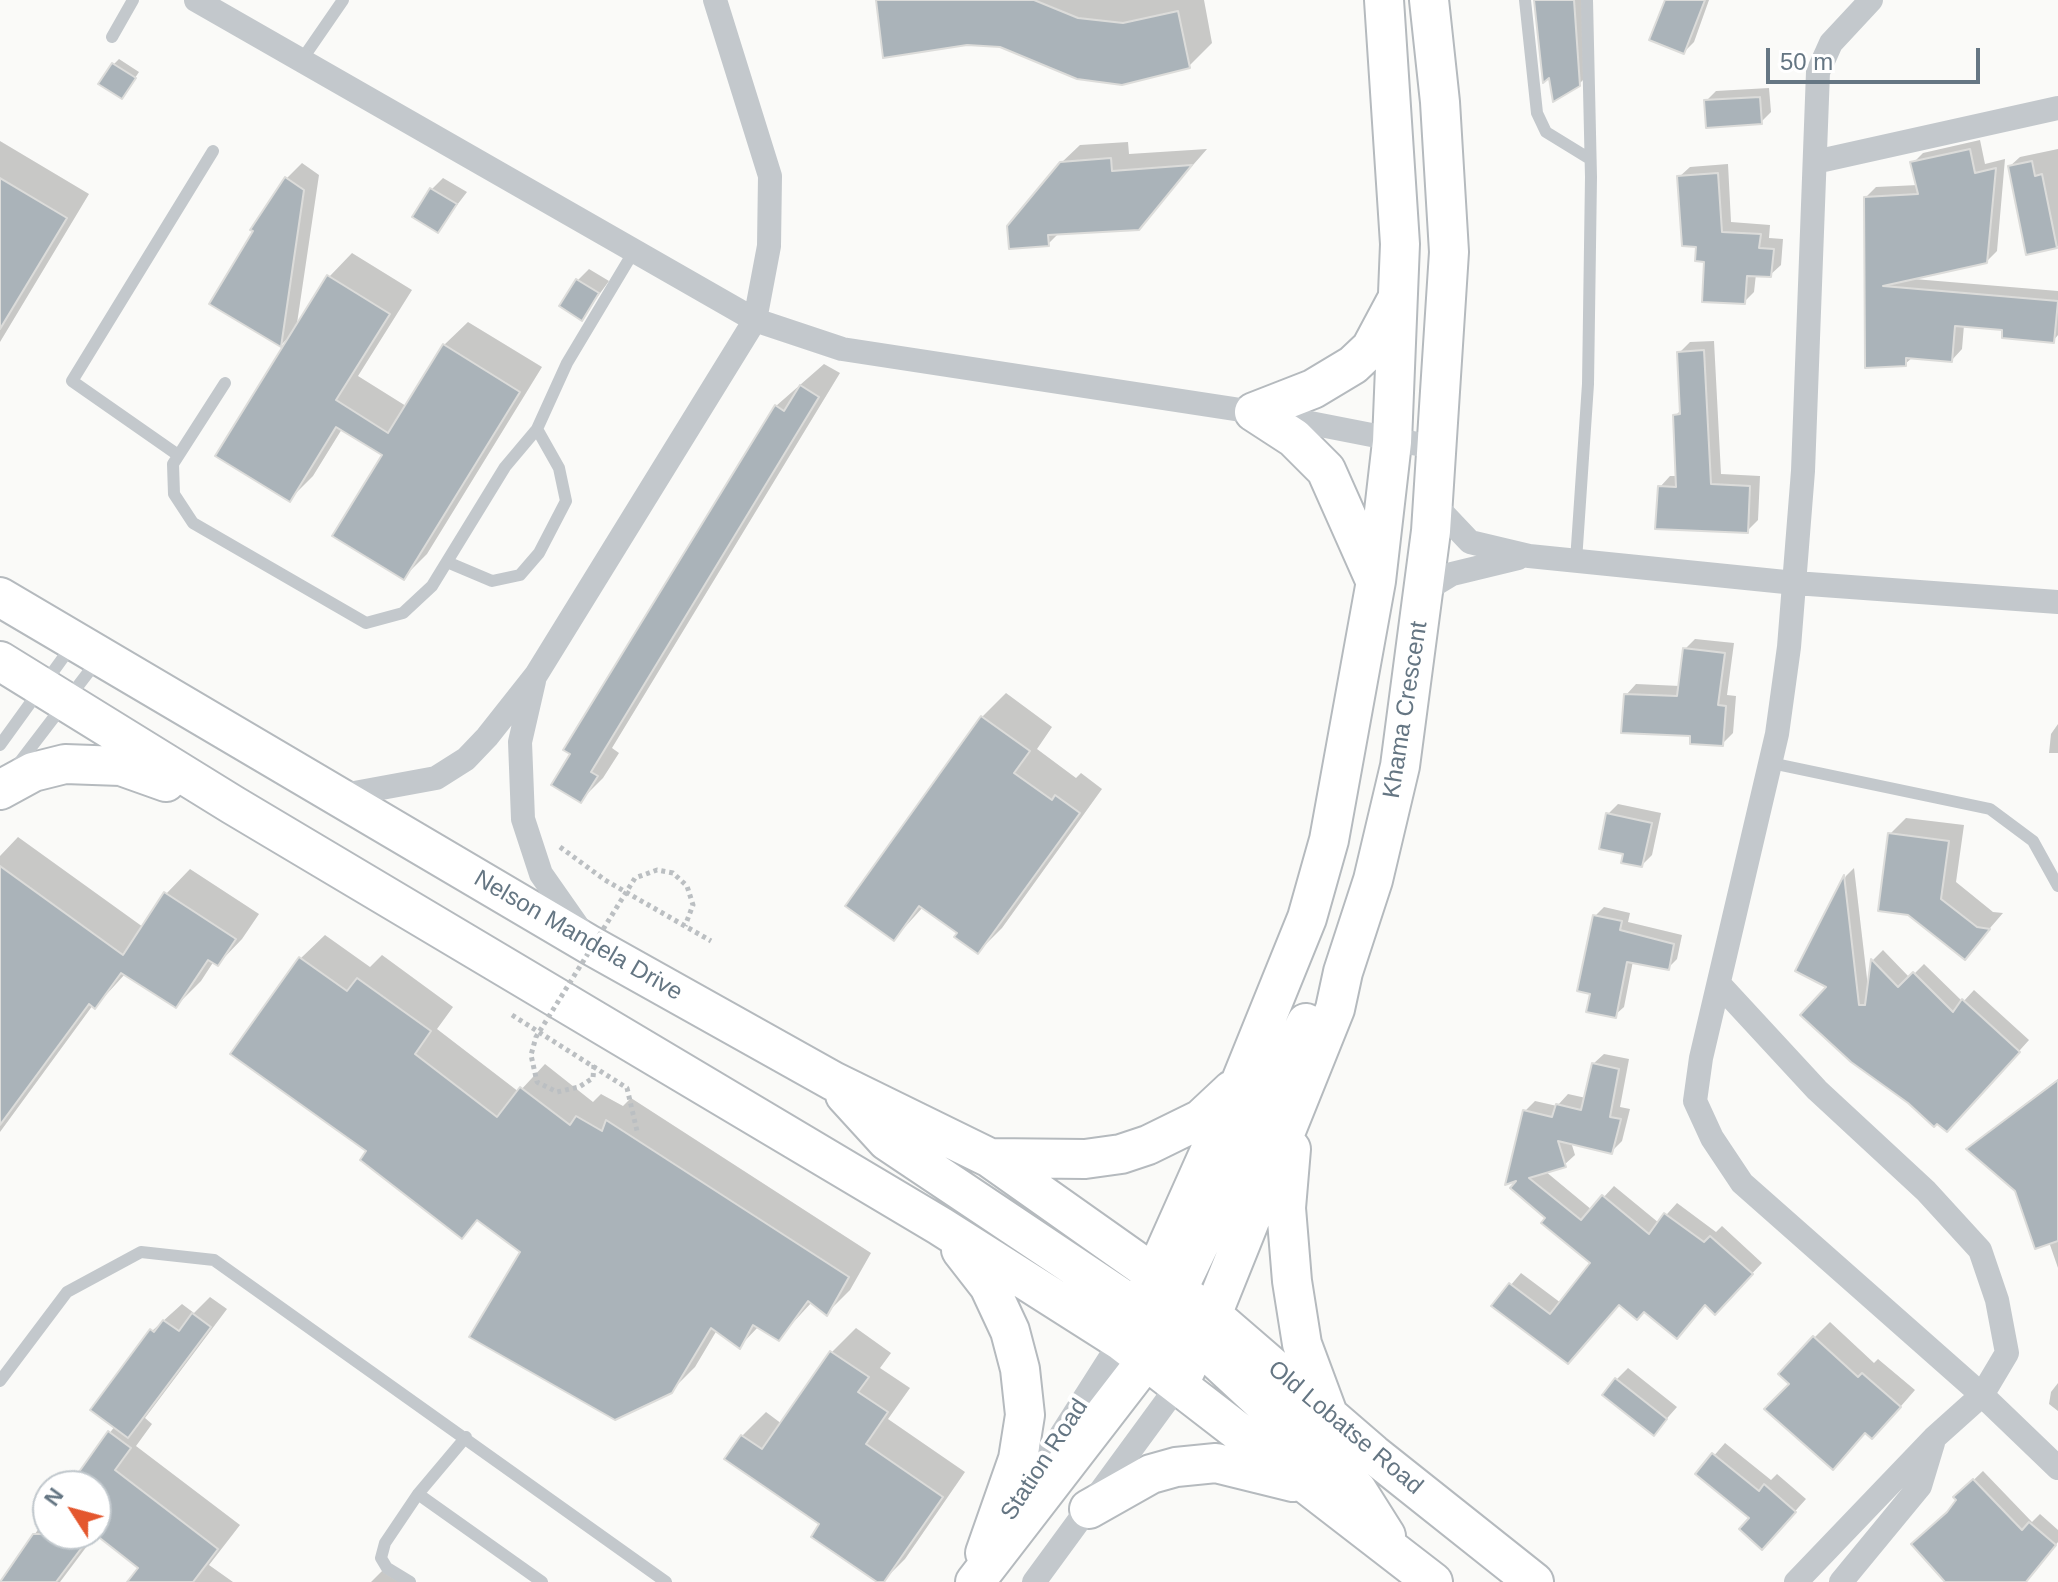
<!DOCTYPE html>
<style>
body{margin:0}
#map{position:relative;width:2058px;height:1582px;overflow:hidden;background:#fafaf8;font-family:Arial,sans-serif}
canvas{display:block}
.north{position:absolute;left:32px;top:1470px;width:80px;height:80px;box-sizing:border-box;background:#fff;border:2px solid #c1c8cd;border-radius:50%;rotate:306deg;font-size:22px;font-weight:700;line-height:32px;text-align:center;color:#657683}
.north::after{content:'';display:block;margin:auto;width:28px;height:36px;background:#e4572e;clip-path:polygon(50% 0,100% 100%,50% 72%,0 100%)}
.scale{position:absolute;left:1766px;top:48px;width:214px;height:36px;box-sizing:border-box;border:4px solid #657683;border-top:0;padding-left:10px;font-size:24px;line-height:28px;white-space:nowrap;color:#657683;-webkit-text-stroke:6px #fff;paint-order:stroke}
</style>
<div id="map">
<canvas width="2058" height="1582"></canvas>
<div class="north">N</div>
<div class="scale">50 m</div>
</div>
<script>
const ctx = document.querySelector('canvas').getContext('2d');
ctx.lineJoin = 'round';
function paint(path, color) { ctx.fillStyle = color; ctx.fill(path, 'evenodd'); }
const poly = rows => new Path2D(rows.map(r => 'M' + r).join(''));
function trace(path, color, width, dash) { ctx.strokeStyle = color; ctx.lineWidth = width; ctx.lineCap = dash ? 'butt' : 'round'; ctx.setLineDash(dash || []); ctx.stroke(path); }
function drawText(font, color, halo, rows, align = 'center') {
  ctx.font = font + ' Arial,sans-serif'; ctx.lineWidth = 8; ctx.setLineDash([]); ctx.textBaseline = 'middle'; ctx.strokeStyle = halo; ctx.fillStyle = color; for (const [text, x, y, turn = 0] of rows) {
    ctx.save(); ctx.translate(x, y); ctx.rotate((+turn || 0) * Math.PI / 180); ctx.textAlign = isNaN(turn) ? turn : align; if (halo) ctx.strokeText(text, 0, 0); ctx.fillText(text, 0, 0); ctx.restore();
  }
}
paint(poly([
 [880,0,1204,0,1212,43,1189,66,1000,45],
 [1535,0,1587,0,1593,70,1579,84],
 [1667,0,1709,0,1694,42,1684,52],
 [119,59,139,72,122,97,114,64],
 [1769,88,1771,112,1761,122,1706,101,1716,91],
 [1980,140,1985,164,2005,159,1997,251,1986,262,1914,279,2058,291,2058,335,2053,341,2005,329,1964,325,1962,349,1952,360,1913,357,1905,364,1867,366,1866,197,1876,187,1918,185,1913,163,1923,153],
 [0,141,89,194,0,342],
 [1128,142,1129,154,1207,149,1138,228,1059,233,1048,244,1010,247,1061,163,1080,145],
 [2058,149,2058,246,2027,253,2010,166,2020,157],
 [302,163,319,175,296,330,329,277,352,253,412,290,358,376,406,406,444,345,468,322,542,367,427,554,403,578,385,454,342,429,313,476,290,499,291,335,281,345,253,229,287,178],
 [1728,164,1731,222,1770,225,1769,238,1783,239,1781,265,1770,275,1756,274,1754,292,1744,302,1706,260,1698,245,1679,177,1690,167],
 [443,178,467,192,438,230,432,189],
 [589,269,609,281,582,318,578,280],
 [1714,341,1721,474,1760,476,1758,520,1747,531,1660,487,1670,476,1678,476,1675,416,1682,409,1679,353,1690,342],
 [824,364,840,373,612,748,619,753,603,778,580,801,554,784,776,406],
 [1695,639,1734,643,1727,695,1736,696,1733,733,1722,744,1626,695,1636,684,1680,686,1685,649],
 [1006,693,1052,727,1037,749,1076,778,1081,773,1102,789,1002,928,978,952,960,932,924,906,894,939,848,906,982,717],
 [2058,724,2058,753,2049,753,2051,734],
 [1618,804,1661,813,1652,855,1642,865,1625,853,1608,814],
 [1906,818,1964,825,1956,882,1993,912,2003,913,1965,957,1890,834],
 [18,837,143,927,166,894,190,869,259,914,242,939,218,964,214,961,201,981,176,1006,126,973,95,1007,93,1005,0,1132,0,856],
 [1854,868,1868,987,1873,960,1883,950,1910,978,1924,964,1963,1002,1974,990,2029,1040,1957,1120,1829,986,1797,970,1846,876],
 [1604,907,1630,913,1628,922,1682,935,1677,959,1668,968,1633,961,1624,1007,1615,1015,1592,992,1595,916],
 [325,935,370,967,382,955,453,1007,437,1029,519,1092,545,1064,593,1102,601,1094,623,1106,631,1098,871,1253,850,1290,827,1313,812,1302,778,1339,759,1326,740,1346,717,1330,695,1367,670,1392,523,1251,479,1219,462,1236,369,1151,233,1053,301,958],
 [1604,1054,1629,1059,1620,1107,1630,1109,1622,1141,1611,1152,1571,1142,1575,1155,1564,1165,1545,1171,1592,1210,1614,1186,1659,1223,1677,1203,1716,1232,1722,1226,1762,1263,1726,1301,1706,1303,1677,1337,1645,1310,1619,1303,1578,1351,1494,1305,1521,1273,1561,1303,1592,1262,1548,1218,1522,1178,1525,1111,1535,1101,1557,1106,1568,1094,1586,1098,1593,1064],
 [2058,1079,2058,1268,2049,1242,1979,1139],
 [210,1297,227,1309,145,1418,152,1424,136,1446,240,1525,209,1565,233,1582,130,1582,141,1567,96,1534,96,1486,70,1486,115,1426,152,1331,182,1304,194,1313],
 [1830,1322,1874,1363,1878,1359,1915,1390,1888,1421,1814,1338],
 [856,1328,891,1353,880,1368,910,1388,888,1419,965,1472,905,1559,882,1582,822,1524,742,1436,766,1412,782,1424,832,1352],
 [1628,1368,1677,1407,1654,1433,1616,1380],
 [2058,1383,2058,1411,2049,1404,2051,1392],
 [1725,1443,1771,1480,1777,1474,1806,1499,1773,1536,1698,1474],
 [1983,1471,2032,1522,2040,1514,2058,1530,2058,1542,2026,1582,1947,1582,1951,1509,1959,1500,1956,1497],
 [48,1516,48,1534,96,1534,60,1582,0,1582],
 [385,1568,407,1582,371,1582]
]), '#0003');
const building = poly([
 [876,0,1034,0,1078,18,1123,23,1178,11,1190,68,1122,85,1077,79,1000,47,967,45,883,58,876,0],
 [1534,0,1574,0,1580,86,1553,102,1549,78,1543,83,1534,0],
 [1665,0,1705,0,1684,54,1649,40,1665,0],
 [112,63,136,78,122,99,98,84,112,63],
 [1760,97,1762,124,1706,128,1704,100,1760,97],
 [1970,149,1975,173,1996,168,1987,263,1883,286,2058,301,2054,343,2002,338,2002,330,1955,326,1952,362,1906,358,1906,366,1865,368,1864,197,1918,194,1910,162,1970,149],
 [1111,158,1112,171,1192,165,1139,230,1048,235,1049,246,1009,249,1007,226,1060,162,1111,158],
 [2032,161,2035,176,2042,174,2057,248,2026,255,2008,166,2032,161],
 [1718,173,1722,232,1761,234,1759,248,1774,249,1771,277,1747,276,1745,304,1702,302,1704,262,1695,261,1696,247,1682,246,1677,176,1718,173],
 [285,177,304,190,281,347,209,304,253,231,250,230,285,177],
 [0,178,67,218,0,329,0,178],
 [430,188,457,204,438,233,412,217,430,188],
 [327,275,390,314,336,400,388,433,443,344,520,392,404,580,332,536,382,455,336,427,290,502,215,456,327,275],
 [576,279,599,293,582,321,559,306,576,279],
 [1704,350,1711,484,1750,486,1748,533,1655,529,1658,486,1676,487,1673,415,1680,414,1677,352,1704,350],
 [800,385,819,397,591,772,598,776,581,803,551,785,570,754,563,750,775,405,784,411,800,385],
 [1683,648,1725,653,1718,705,1726,706,1723,746,1690,744,1690,736,1621,733,1624,694,1677,696,1683,648],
 [981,716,1030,751,1014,773,1052,800,1055,795,1080,813,978,954,954,937,957,933,919,906,894,941,845,906,981,716],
 [1606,813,1652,823,1642,867,1621,863,1623,854,1599,849,1606,813],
 [1888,833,1949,841,1941,899,1977,927,1990,929,1965,960,1908,915,1878,911,1888,833],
 [0,866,123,955,164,892,236,939,218,966,208,960,176,1008,121,973,95,1009,89,1004,0,1125,0,866],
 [1844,875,1859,1005,1865,1005,1871,959,1898,987,1913,972,1953,1012,1962,999,2020,1052,1947,1132,1937,1124,1934,1127,1908,1103,1851,1062,1800,1015,1826,987,1795,971,1844,875],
 [1593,915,1622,921,1620,930,1674,944,1669,970,1627,962,1616,1018,1586,1012,1590,994,1577,991,1593,915],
 [299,957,347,991,357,978,431,1031,415,1054,497,1117,520,1087,570,1125,576,1116,602,1131,606,1120,849,1277,827,1316,808,1301,779,1341,753,1325,740,1349,711,1328,672,1393,615,1420,469,1337,520,1252,477,1220,462,1239,360,1160,366,1151,230,1054,299,957],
 [1592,1063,1619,1069,1610,1117,1621,1119,1612,1154,1558,1141,1566,1167,1529,1178,1581,1220,1602,1195,1649,1234,1664,1213,1704,1242,1710,1236,1753,1274,1715,1315,1705,1305,1677,1339,1644,1312,1637,1320,1619,1305,1568,1364,1491,1306,1509,1283,1550,1314,1590,1263,1541,1223,1545,1218,1510,1188,1516,1181,1505,1185,1523,1110,1552,1117,1556,1104,1581,1110,1592,1063],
 [2058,1080,2058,1241,2035,1249,2015,1191,1966,1149,2058,1080],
 [192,1313,211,1327,128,1438,90,1410,150,1329,154,1332,163,1320,179,1331,192,1313],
 [1813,1336,1858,1377,1862,1373,1901,1407,1872,1439,1865,1433,1833,1470,1764,1409,1789,1384,1778,1374,1813,1336],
 [830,1351,869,1377,858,1392,888,1412,866,1444,943,1497,884,1582,877,1582,811,1537,819,1524,724,1459,741,1435,762,1449,830,1351],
 [1615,1378,1667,1419,1654,1436,1602,1395,1615,1378],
 [108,1431,131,1448,115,1470,218,1549,193,1582,127,1582,138,1568,96,1535,96,1486,69,1486,108,1431],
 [1712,1453,1759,1491,1764,1484,1796,1512,1762,1550,1739,1529,1749,1518,1695,1474,1712,1453],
 [1973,1479,2022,1530,2029,1522,2056,1545,2026,1582,1945,1582,1911,1544,1947,1512,1956,1500,1953,1497,1973,1479],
 [33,1534,92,1534,56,1582,0,1582,33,1534]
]);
paint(building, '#aab3b9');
trace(building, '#dcdcda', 2);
const primary = poly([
 [1254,412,1294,438,1326,470,1374,578],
 [1254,412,1313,389,1353,365,1371,348,1395,303],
 [0,597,590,945,833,1081,990,1158,1212,1315,1373,1454,1534,1582],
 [0,661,233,805,940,1226,1121,1341,1433,1582],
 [0,790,33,772,65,764,121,766,166,782],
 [845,1095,887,1141,1138,1309,1163,1339,1179,1383],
 [1291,1149,1286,1208,1292,1281,1302,1344,1328,1414],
 [990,1158,1085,1159,1121,1154,1148,1145,1201,1119,1232,1090],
 [961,1250,989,1286,1010,1331,1020,1369,1025,1415,1018,1459,985,1553],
 [1162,1311,1177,1291,1306,1023],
 [1181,1327,1357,1490,1386,1536],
 [1121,1341,1154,1276,1241,1081,1307,918,1329,840,1376,581,1392,442,1400,244,1384,0],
 [1179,1384,1212,1315,1335,1009,1343,972,1373,880,1400,766,1431,531,1449,252,1440,102,1429,0],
 [1089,1509,1151,1474,1176,1467,1216,1463,1293,1482],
 [975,1582,1161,1341]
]);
trace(primary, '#b5babe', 42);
trace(poly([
 [560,847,605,880,711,941],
 [512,1015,627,1088,637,1131]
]), '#bbbfc2', 5, [4, 4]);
trace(poly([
 [1525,0,1537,113,1546,132,1590,159],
 [112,37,133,0],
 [301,61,343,0],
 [225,383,173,464,174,494,193,523,366,623,403,613,432,586,505,467,537,429,567,363,634,251],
 [178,455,72,381,213,151],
 [1576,561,1588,384,1591,177,1587,0],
 [447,562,492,581,520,575,539,553,566,501,559,468,537,429],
 [0,745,73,644],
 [1771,763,1990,809,2033,841,2058,886],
 [16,767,97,661],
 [0,1381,67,1292,141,1252,214,1260,666,1582],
 [418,1494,542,1582],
 [410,1582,387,1568,381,1558,385,1543,418,1494,466,1437]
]), '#c3c8cc', 12);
trace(poly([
 [196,0,755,320,842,349,1254,412,1438,448],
 [1871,0,1831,43,1818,72,1803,471,1789,647,1777,734,1701,1058,1695,1101,1712,1138,1742,1183,1982,1395,2058,1468],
 [1815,162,2058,108],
 [1434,504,1470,542,1529,556,1795,583,2058,602],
 [1424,591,1452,574,1518,558],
 [534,681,520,742,523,819,541,874,583,934],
 [338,796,436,778,466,759,487,737,536,675,755,320,769,246,770,176,715,0],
 [1719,984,1817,1090,1926,1191,1980,1250,1997,1300,2007,1353,1982,1395,1934,1438,1796,1582],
 [1026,1490,1121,1341],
 [1034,1582,1179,1384],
 [1841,1582,1920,1486,1933,1443]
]), '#c3c8cc', 24);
trace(primary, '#fff', 38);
trace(poly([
 [594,1065,593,1078,579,1087,557,1092,537,1082,531,1055,536,1037,635,878,657,870,673,873,687,886,693,905,685,926]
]), '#bbbfc2', 5, [4, 4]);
drawText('24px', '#657683', '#fff', [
 ["Khama Crescent",1406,710,-81],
 ["Nelson Mandela Drive",578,936,30],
 ["Old Lobatse Road",1345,1428,40],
 ["Station Road",1045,1460,-57]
]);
</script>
